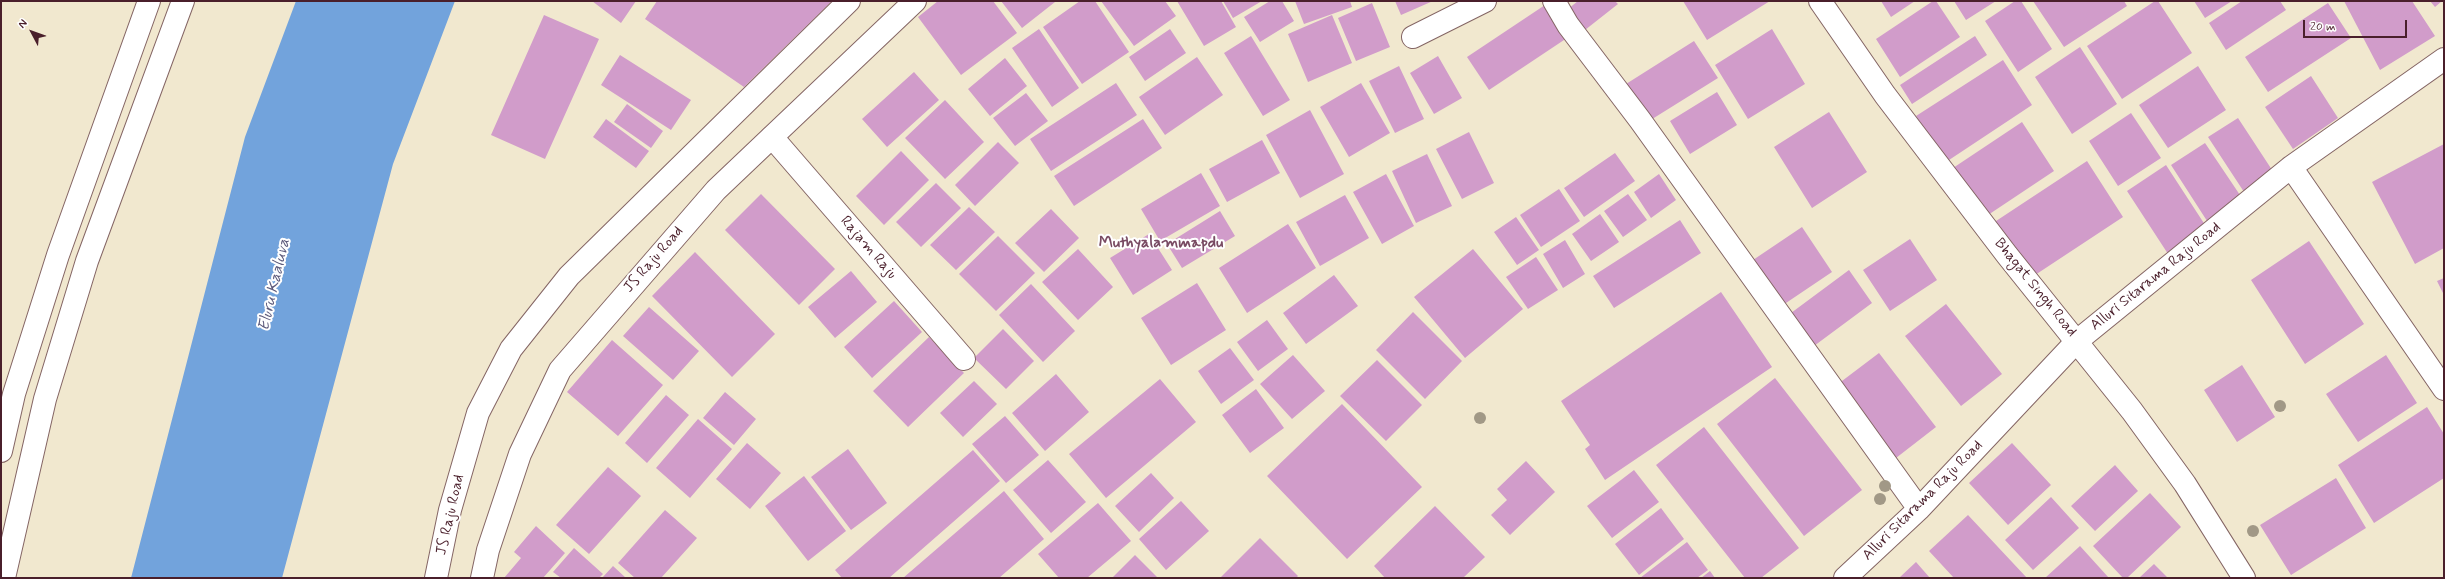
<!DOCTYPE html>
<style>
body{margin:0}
#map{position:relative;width:2445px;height:579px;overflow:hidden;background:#f1e8cf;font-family:Mynerve,sans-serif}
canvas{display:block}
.frame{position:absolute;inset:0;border:2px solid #4a1f2b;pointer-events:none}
.north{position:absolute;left:12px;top:12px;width:40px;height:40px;-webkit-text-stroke:3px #fff;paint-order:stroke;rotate:311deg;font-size:11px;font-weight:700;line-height:16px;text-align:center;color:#4a1f2b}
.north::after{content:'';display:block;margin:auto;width:14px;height:18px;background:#4a1f2b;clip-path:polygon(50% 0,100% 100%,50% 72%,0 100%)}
.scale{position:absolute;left:2303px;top:20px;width:104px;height:18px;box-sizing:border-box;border:2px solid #4a1f2b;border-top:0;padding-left:5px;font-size:12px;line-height:14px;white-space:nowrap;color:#4a1f2b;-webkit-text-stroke:3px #fff;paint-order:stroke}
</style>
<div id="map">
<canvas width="2445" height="579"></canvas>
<div class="frame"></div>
<div class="north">N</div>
<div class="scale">20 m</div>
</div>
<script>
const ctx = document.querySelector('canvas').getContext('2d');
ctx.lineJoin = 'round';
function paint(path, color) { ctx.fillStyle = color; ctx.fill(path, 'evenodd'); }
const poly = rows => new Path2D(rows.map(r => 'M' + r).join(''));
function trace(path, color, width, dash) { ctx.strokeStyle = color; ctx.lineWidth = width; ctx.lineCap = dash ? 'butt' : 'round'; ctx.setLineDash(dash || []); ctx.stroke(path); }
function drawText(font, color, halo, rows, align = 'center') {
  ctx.font = font + ' Mynerve,sans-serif'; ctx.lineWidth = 4; ctx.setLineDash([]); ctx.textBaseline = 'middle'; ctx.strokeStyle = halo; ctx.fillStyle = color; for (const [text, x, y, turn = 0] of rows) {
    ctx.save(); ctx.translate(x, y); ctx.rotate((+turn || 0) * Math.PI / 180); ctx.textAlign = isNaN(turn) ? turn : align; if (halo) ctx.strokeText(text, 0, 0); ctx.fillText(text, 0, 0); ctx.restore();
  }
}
paint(poly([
 [296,1,455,1,393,164,282,578,131,578,245,137]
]), '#72a3dc');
paint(poly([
 [592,1,636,1,621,23],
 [657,1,832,1,744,87,645,19],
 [938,1,993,1,1017,33,961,75,918,17],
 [1001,1,1054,1,1055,2,1022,28],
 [1080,1,1095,1,1129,52,1082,84,1043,27],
 [1101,1,1165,1,1176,16,1134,46],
 [1177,1,1221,1,1236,27,1204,46],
 [1223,1,1262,1,1233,18],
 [1270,1,1282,1,1294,21,1260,42,1244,17],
 [1295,1,1350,1,1352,7,1304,24],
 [1395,1,1433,1,1401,15],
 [1578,1,1615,1,1618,4,1585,30,1568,9],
 [1683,1,1770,1,1707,40],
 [1881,1,1915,1,1891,17],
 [1933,1,1936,1,1960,37,1900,77,1876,39],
 [1954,1,1996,1,1966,20],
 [2015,1,2021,1,2052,49,2018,72,1985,21],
 [2033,1,2124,1,2127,6,2064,47],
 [2155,1,2158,1,2192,53,2122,99,2087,46],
 [2194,1,2232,1,2205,18],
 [2242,1,2280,1,2286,10,2226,50,2209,23],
 [2344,1,2412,1,2435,36,2380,70],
 [2430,1,2442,1,2435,7],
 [1372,3,1390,47,1356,61,1338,18],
 [2328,3,2351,38,2268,92,2245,57],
 [1545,5,1567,38,1489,90,1467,57],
 [544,15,599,39,545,159,491,135],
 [1332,15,1352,63,1308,82,1288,34],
 [1039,29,1079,88,1052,107,1012,48],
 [1170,29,1186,53,1145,81,1129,57],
 [1772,29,1805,84,1748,119,1715,65],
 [1251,36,1290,100,1263,116,1224,53],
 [1975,36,1987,55,1912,104,1900,85],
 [1694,41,1718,78,1649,121,1626,84],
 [2080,47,2117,104,2072,134,2035,77],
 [620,55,691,100,671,130,601,85],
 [1438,56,1462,98,1434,114,1410,73],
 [1197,57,1223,95,1165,135,1139,97],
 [1005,58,1027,86,990,116,968,89],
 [2003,60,2032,105,1946,162,1916,116],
 [1399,66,1424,119,1395,133,1369,81],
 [2198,66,2226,110,2168,148,2139,105],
 [914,72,939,100,887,147,862,119],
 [2311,76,2338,118,2293,149,2265,107],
 [1116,83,1137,115,1051,171,1030,139],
 [1361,83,1390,133,1349,157,1320,107],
 [1717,92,1737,125,1690,154,1670,121],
 [1026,93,1048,121,1015,146,993,118],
 [945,100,984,142,945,179,905,138],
 [627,104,663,131,651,148,614,122],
 [1310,110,1344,174,1300,198,1266,135],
 [1829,112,1867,172,1812,208,1774,147],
 [2131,113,2161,158,2118,186,2089,141],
 [2238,118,2276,176,2246,195,2208,137],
 [606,119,649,151,636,168,593,137],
 [1143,119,1162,148,1074,206,1054,176],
 [2022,122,2054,171,1985,217,1953,168],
 [1469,132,1494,183,1462,199,1436,149],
 [1262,140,1280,173,1227,202,1209,169],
 [998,142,1019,163,975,206,955,185],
 [2205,143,2244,201,2209,224,2171,165],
 [2444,144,2444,248,2415,264,2372,182],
 [901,151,929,180,884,225,856,196],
 [1615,153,1635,181,1584,217,1564,188],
 [1427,154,1452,206,1416,223,1392,171],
 [2087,161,2123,217,2029,279,1993,223],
 [2166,165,2209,231,2170,257,2127,191],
 [1201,173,1220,206,1160,241,1141,209],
 [1386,174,1414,226,1382,244,1353,192],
 [1659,174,1676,200,1651,218,1634,192],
 [936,183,961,208,921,247,896,222],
 [1559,189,1580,221,1541,247,1520,215],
 [761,194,835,269,799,305,725,230],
 [1628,194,1647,220,1623,237,1604,211],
 [1345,195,1369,238,1320,266,1296,222],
 [969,207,995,232,956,270,930,245],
 [1051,209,1079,238,1044,272,1015,243],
 [1220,211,1235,236,1182,268,1167,244],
 [1600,214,1619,242,1591,261,1572,234],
 [1516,217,1539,250,1517,265,1494,232],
 [1680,220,1701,253,1614,308,1593,276],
 [1288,224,1316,268,1247,313,1219,268],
 [1802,227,1832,272,1783,305,1753,260],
 [1149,234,1172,270,1133,295,1110,258],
 [998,236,1035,273,996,311,959,274],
 [1910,239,1937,280,1890,311,1863,270],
 [1565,240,1585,274,1563,288,1543,254],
 [2309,241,2364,324,2305,364,2251,280],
 [1078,249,1113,287,1078,320,1042,282],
 [1473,249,1523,309,1465,358,1414,297],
 [695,252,775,334,732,377,652,296],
 [1536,257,1558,290,1528,309,1506,277],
 [1849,270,1872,303,1814,346,1791,313],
 [851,271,877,302,835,338,808,307],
 [1334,275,1358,306,1306,344,1283,313],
 [2444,278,2444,295,2437,281],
 [1197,283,1226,330,1171,365,1141,318],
 [1031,284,1075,331,1043,362,999,315],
 [1721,292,1772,367,1605,480,1585,449,1590,445,1561,401],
 [894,301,922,332,872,378,844,347],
 [1946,304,2002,374,1961,406,1905,336],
 [649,307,699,351,673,380,623,336],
 [1413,312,1462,361,1425,399,1376,350],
 [1267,320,1288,349,1258,371,1237,342],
 [1003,329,1034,361,1006,389,974,358],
 [929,337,964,373,908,427,873,391],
 [612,340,663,385,618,436,567,392],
 [1230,348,1254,380,1221,404,1198,371],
 [1879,353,1936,427,1896,458,1838,384],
 [1293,355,1325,391,1292,419,1260,384],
 [2386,355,2417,403,2358,442,2326,394],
 [1377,360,1422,405,1386,441,1340,396],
 [2242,365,2275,417,2237,442,2204,390],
 [1056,374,1089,412,1045,451,1012,413],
 [1775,378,1862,490,1804,536,1717,424],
 [1160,379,1196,422,1106,498,1069,454],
 [974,381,997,404,963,437,940,413],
 [1256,389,1284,428,1250,453,1222,415],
 [725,392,756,419,734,445,703,418],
 [666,395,689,415,647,463,625,443],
 [1342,404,1422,487,1347,559,1267,476],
 [2427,407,2444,434,2444,478,2374,523,2338,465],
 [1005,416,1039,455,1006,483,972,444],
 [698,419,732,449,690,498,656,468],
 [1704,427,1799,548,1761,578,1745,578,1656,465],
 [747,443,781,473,750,509,716,479],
 [2012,443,2051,485,2008,525,1969,483],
 [848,449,887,503,851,530,811,477],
 [973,450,1000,481,889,578,842,578,835,570],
 [1048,460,1086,502,1051,533,1013,490],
 [1526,461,1555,492,1510,535,1491,515,1507,500,1497,489],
 [2115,465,2138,491,2095,531,2071,506],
 [608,467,641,496,589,554,556,525],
 [1634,470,1659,502,1612,538,1587,506],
 [1151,473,1174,498,1139,532,1115,506],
 [804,476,846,531,808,561,765,506],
 [2336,478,2366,528,2291,575,2260,525],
 [1004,491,1044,539,999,578,903,578],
 [2150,493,2181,527,2127,578,2123,578,2093,546],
 [2051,497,2079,528,2033,570,2005,540],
 [1181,501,1209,531,1166,570,1139,539],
 [1098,503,1131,541,1087,578,1059,578,1038,554],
 [1435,506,1485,557,1463,578,1385,578,1374,566],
 [1661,508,1684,539,1639,575,1615,544],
 [665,510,697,538,661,578,635,578,618,563],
 [1968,515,2027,578,1954,578,1929,551],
 [536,526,565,553,543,578,504,578,521,558,514,552],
 [1260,538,1298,576,1296,578,1220,578],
 [1687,542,1708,570,1697,578,1640,578],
 [2080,546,2109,578,2045,578],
 [574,548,603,574,599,578,561,578,553,572],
 [1135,555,1158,578,1112,578],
 [1916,562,1930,578,1899,578],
 [2154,564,2168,578,2139,578],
 [613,566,626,578,602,578],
 [1710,571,1715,578,1701,578]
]), '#d19cca');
const minor = poly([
 [1554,1,1568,25,1640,120,1919,509],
 [1413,37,1485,1],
 [772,137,964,359],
 [2291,167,2444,389],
 [1845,578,1919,509,2077,341,2291,167,2444,59]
]);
const tertiary = poly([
 [1820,1,1885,95,2007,255,2132,411,2185,484,2244,578]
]);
const primary = poly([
 [1,451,14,394,58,255,149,1],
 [4,578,45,399,87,261,183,1],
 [436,578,450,510,478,413,511,349,569,276,849,1],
 [482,578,488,550,520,454,560,370,716,190,915,1]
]);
trace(minor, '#846564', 24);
trace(tertiary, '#846564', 24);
trace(primary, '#846564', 24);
trace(minor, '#fff', 22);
trace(tertiary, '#fff', 22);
trace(primary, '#fff', 22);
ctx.fillStyle = '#a19886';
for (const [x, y] of [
 [2280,406],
 [1480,418],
 [1885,486],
 [1880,499],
 [2253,531]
]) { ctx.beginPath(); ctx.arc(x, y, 6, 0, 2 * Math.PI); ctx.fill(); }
drawText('15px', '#4a1f2b', '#fff', [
 ["Rajam Raju",868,248,49],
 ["JS Raju Road",654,260,-49],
 ["Alluri Sitarama Raju Road",2156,277,-39],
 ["Bhagat Singh Road",2035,288,51],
 ["Alluri Sitarama Raju Road",1923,501,-45],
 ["JS Raju Road",451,515,-77]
]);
drawText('bold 16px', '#794b63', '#fff', [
 ["Muthyalammapdu",1161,244]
]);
drawText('italic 16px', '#5c5a7b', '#fff', [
 ["Eluru Kaaluva",275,285,-77]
]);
</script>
